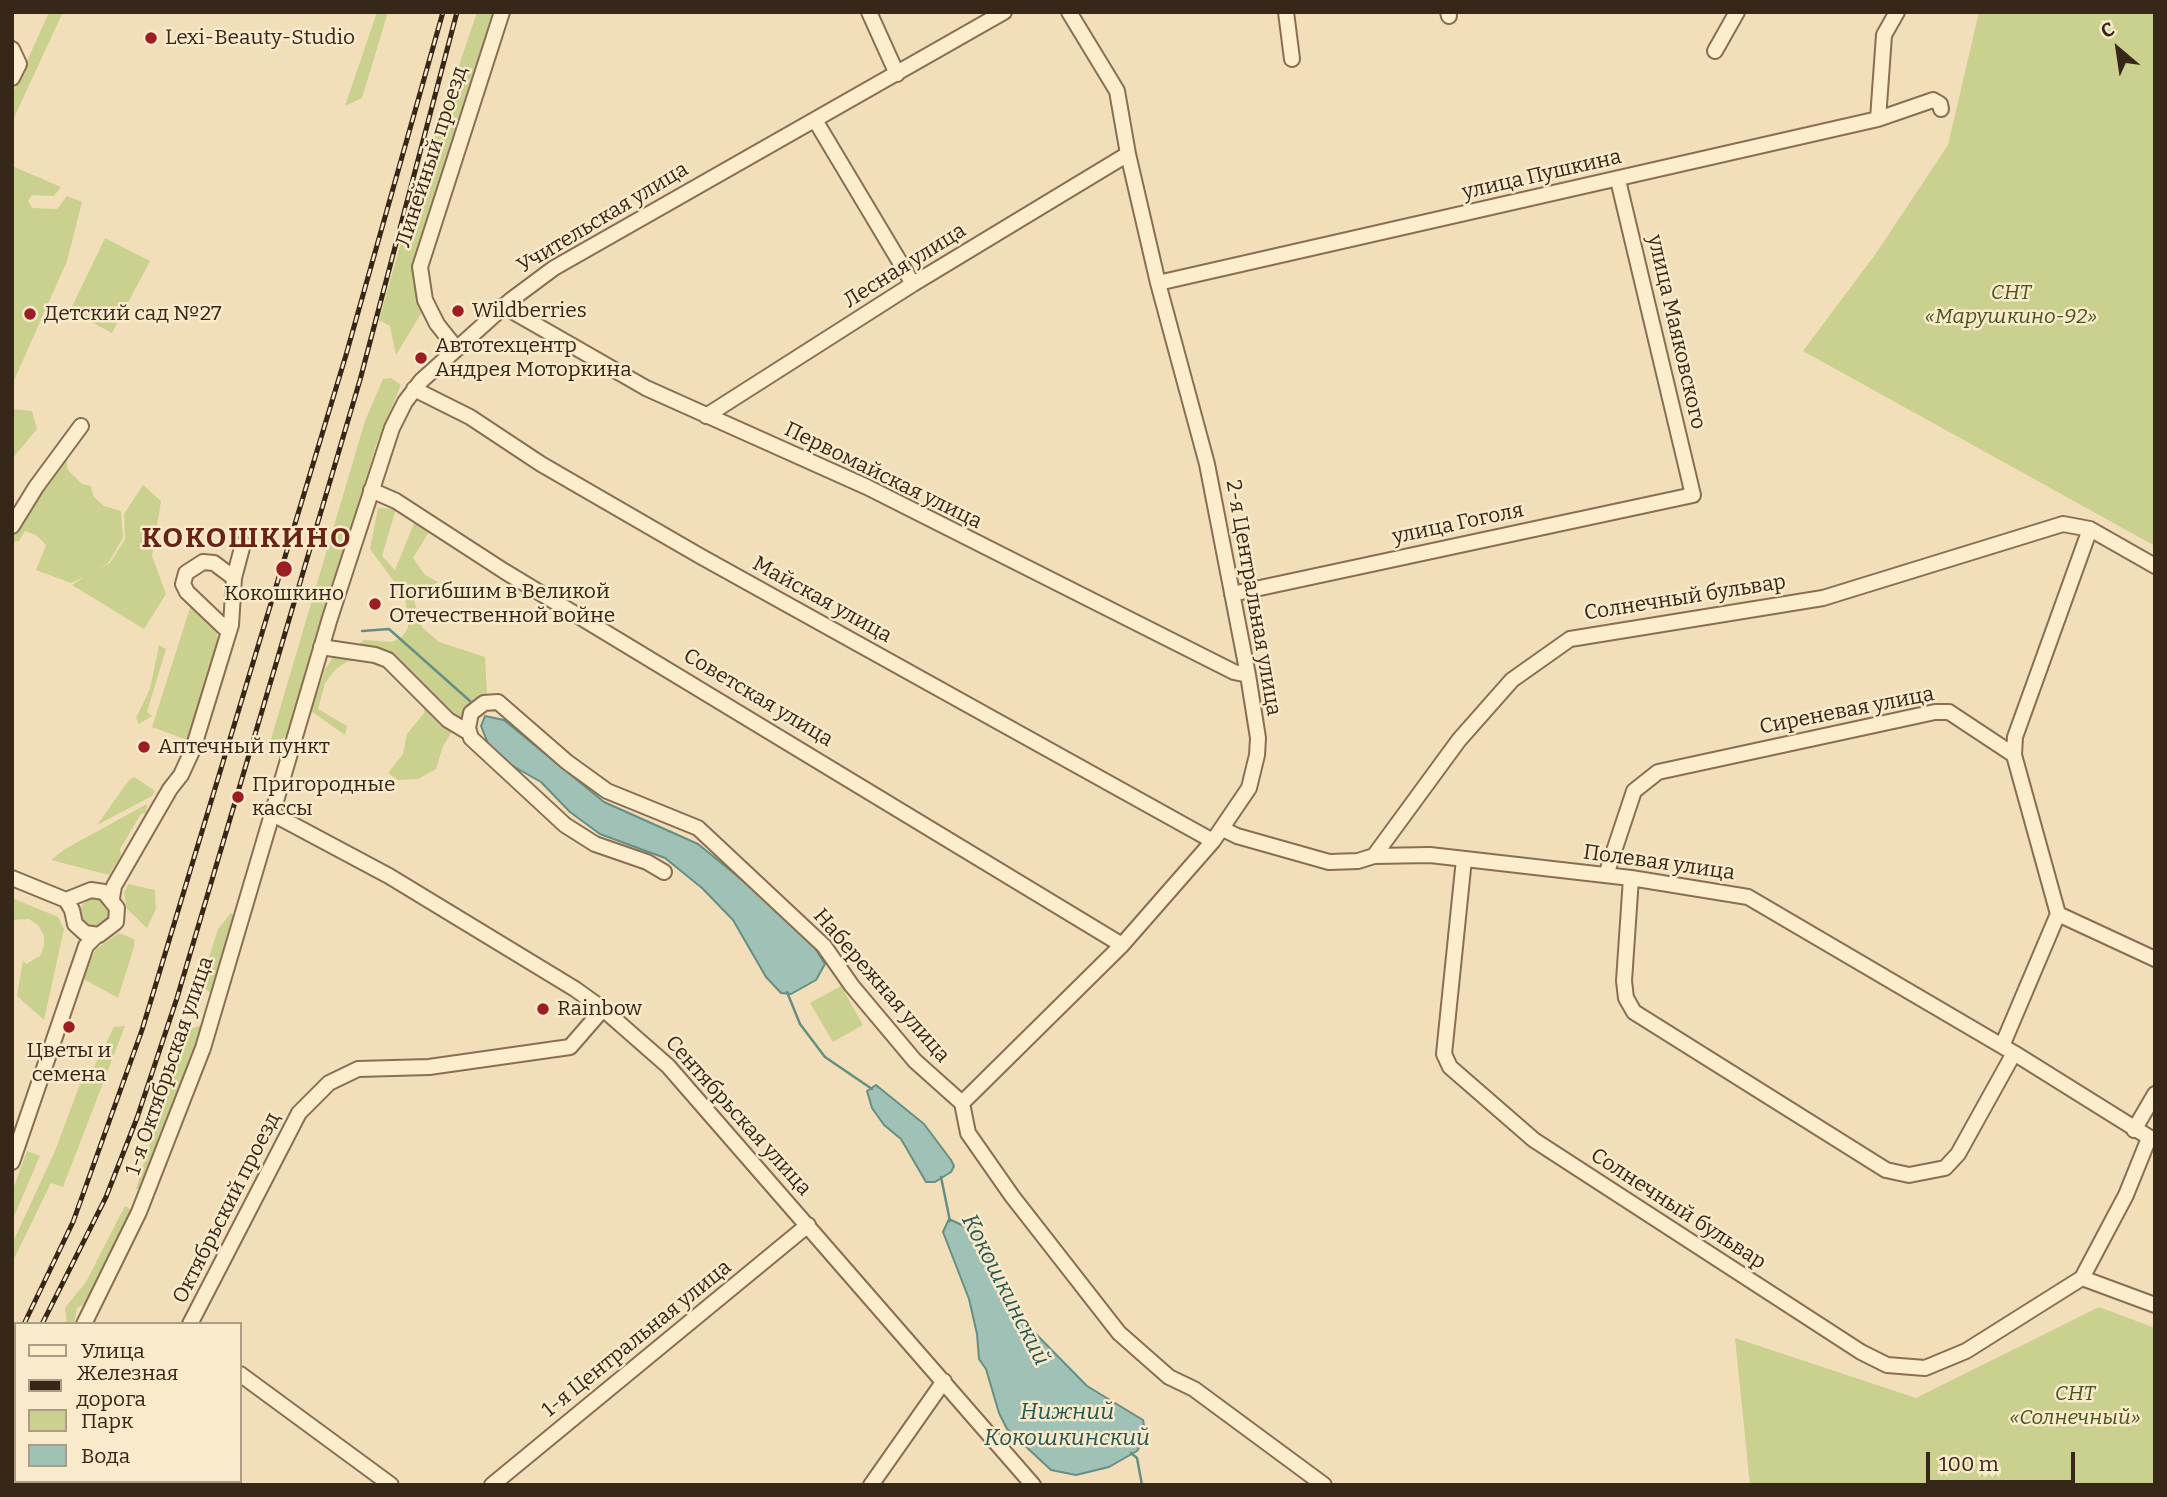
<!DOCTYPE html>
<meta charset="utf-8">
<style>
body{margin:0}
#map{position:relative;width:2167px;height:1497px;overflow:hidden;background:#f2dfba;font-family:Bitter,serif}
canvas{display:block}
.frame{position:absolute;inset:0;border:14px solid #372719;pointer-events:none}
.legend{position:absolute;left:14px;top:1322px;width:228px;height:161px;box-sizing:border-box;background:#f8eaca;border:2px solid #ab9c83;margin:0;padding:9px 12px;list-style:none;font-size:21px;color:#372719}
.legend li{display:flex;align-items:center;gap:14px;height:35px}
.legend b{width:35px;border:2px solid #ab9c83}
.north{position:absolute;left:2083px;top:14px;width:70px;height:70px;-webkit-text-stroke:5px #f8eaca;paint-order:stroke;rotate:331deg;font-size:19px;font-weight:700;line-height:28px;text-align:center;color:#372719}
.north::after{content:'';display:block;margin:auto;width:24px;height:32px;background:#372719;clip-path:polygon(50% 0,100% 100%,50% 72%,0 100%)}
.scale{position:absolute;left:1926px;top:1452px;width:149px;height:32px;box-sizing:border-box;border:4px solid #372719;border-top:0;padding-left:9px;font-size:21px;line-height:24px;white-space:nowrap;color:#372719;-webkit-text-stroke:5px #f8eaca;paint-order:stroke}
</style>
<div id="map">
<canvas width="2167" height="1497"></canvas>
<div class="frame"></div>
<ul class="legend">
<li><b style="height:9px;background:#fcedcd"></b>Улица</li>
<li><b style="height:9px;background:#372719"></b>Железная дорога</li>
<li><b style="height:19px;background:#cad08d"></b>Парк</li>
<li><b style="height:19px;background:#9fc1b6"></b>Вода</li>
</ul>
<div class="north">С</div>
<div class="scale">100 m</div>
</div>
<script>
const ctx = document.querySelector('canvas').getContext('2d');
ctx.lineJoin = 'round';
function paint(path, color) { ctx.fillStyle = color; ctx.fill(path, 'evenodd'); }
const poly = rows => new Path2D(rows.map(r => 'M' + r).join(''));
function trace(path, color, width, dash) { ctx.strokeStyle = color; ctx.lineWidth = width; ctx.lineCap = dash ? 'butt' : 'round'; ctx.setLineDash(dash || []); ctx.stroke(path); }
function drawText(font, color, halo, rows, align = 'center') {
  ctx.font = font + ' Bitter,serif'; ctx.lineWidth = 5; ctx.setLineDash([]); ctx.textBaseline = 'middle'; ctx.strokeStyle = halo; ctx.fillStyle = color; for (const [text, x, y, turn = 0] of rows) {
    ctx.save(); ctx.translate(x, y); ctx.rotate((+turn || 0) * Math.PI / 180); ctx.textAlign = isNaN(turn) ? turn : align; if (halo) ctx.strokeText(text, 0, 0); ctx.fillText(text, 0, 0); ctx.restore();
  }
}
paint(poly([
 [49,12,63,12,12,122,12,95],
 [377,12,388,12,362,98,345,106],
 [477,12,498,12,414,273,422,312,396,355,390,326,379,320,408,218],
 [1979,12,2155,12,2155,546,1803,351,1877,252,1948,145],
 [12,166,61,187,54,196,32,195,28,201,32,208,57,209,67,196,82,202,67,261,12,385],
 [105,238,150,261,112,333,70,311],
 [391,378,401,385,377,442,288,733,266,756,365,421,383,379],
 [12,409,32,411,37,429,12,459],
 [65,449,68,470,82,484,91,486,93,496,104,506,121,511,123,538,109,562,99,569,110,563,125,539,124,514,143,485,161,501,152,556,166,594,144,629,72,585,84,577,71,583,36,570,46,545,36,535,25,531,19,541,12,542,22,514],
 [378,508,396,509,382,556,395,570,415,521,429,532,413,558,425,575,438,582,413,597,422,627,439,642,485,657,487,695,468,707,443,746,436,769,418,779,398,780,388,773,403,754,407,734,424,713,425,697,385,665,362,660,346,662,335,670,325,683,318,709,347,726,345,735,311,711,325,670,335,653,346,657,364,640,391,642,401,638,408,628,406,602,401,591,370,549],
 [191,605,217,629,217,642,187,740,152,727],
 [159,645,166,649,147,712,152,716,139,724,136,718,150,689],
 [134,777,155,791,152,796,97,825,129,780],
 [147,804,146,813,141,814,120,849,121,855,109,875,51,860,65,849],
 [128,884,155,890,156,909,147,928,127,909,124,893],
 [12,898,58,917,64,929,44,1020,17,996,23,960,26,964,40,956,44,946,44,935,38,925,29,919,12,920],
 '80 913a15 15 0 1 1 30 0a15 15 0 1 1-30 0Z',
 [231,913,237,918,213,994,200,986,218,929],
 [119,933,134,939,134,947,118,998,82,978,96,949],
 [841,986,863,1025,833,1042,810,1003],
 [201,1025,169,1130,140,1189,136,1189,184,1032],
 [125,1026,63,1187,51,1183,12,1263,12,1244,55,1151,80,1084,95,1065,114,1027],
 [27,1151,40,1156,12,1221,12,1192],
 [125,1206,134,1211,105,1272,86,1303,77,1308,74,1324,67,1324,65,1308,86,1282],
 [2099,1307,2155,1328,2155,1485,1750,1485,1735,1338,1916,1398]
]), '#cad08d');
const water = poly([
 [485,716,504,720,604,802,698,844,784,914,815,948,825,964,816,980,791,994,781,993,766,977,733,920,702,888,665,858,600,834,570,812,541,782,504,761,489,746,481,726,485,716],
 [876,1085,924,1124,951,1160,954,1166,951,1172,935,1182,926,1182,901,1139,884,1125,872,1108,867,1091,876,1085],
 [949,1219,964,1226,974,1225,987,1249,993,1275,1032,1330,1087,1386,1143,1420,1146,1436,1137,1451,1109,1467,1076,1475,1051,1470,1007,1429,999,1413,986,1369,979,1359,977,1334,969,1299,943,1232,949,1219]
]);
paint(water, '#9fc1b6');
trace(water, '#668f84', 2);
trace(poly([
 [362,631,389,629,470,701],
 [787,992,800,1024,825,1057,872,1089],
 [941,1177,950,1221],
 [1131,1453,1137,1458,1142,1485]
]), '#668f84', 2.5);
const minor = poly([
 [869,12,897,74],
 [1286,12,1292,59],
 [1448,12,1449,16],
 [12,49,19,64,12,78],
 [1715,51,1737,12],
 [1878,119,1884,35,1897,12],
 [815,120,913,284],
 [1158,283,1878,119,1933,100,1940,104,1941,109],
 [503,306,646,388,867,487,1234,672,1248,675],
 [457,349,437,324,425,300,420,267,502,12],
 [414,389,470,417,541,464,700,556,1213,841],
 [706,416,913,284,1128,154],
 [371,490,396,501,504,571,1122,945],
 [12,526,36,487,81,426],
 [1232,594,1693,495,1618,180],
 [229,632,187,592,183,584,186,573,203,562,214,563,234,578],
 [321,647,375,655,388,660,448,720,468,732],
 [271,813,389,876,575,989,603,1009,668,1066,1033,1485],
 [1223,829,1237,836,1329,862,1358,861,1374,856,1430,855,1631,878,1748,897,2014,1053,2155,1141],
 [1374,856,1459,740,1512,680,1570,639,1823,598,2063,524,2090,529,2155,566],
 [1464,859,1444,1054,1450,1067,1534,1140,1861,1352,1887,1365,1925,1368,1966,1351,2082,1278,2126,1195,2149,1138],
 [664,872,647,862,595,844,565,825,471,738,468,728,471,713,484,703,498,702,567,762,607,791,698,828,824,946,852,986,915,1061,962,1103],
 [1606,875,1634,791,1658,772,1935,712,1949,712,2014,755],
 [12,878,66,900,72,910,75,924,85,933,99,935,116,922,117,908,104,892,91,890,66,900],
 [1631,878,1624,981,1626,998,1634,1012,1886,1170,1909,1175,1945,1168,1958,1154,2014,1053],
 [112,898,114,886,170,789,181,775,193,749,231,625,234,578,243,544],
 [2058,914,2155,959],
 [2002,1046,2058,914,2014,755,2015,737,2090,529],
 [962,1103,1122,945,1213,841,1249,788,1257,755,1258,738,1248,675,1207,464,1158,283,1128,154,1117,91,1069,12],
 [962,1103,968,1133,1012,1196,1119,1333,1169,1377,1194,1389,1324,1485],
 [2134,1130,2155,1094],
 [12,1162,86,946,97,935],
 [2082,1278,2155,1305],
 [84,1324,139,1212,203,1048,330,618,392,428,405,402,421,381,511,300,554,268,1004,12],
 [190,1324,299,1113,329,1083,358,1069,429,1067,570,1047,603,1009],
 [240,1374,391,1485],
 [12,1429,16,1424],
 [165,1485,168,1481],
 [492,1485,808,1225],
 [871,1485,944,1381]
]);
trace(minor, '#8a6e53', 18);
trace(minor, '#fcedcd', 14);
const rail = poly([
 [24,1324,73,1222,142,1030,346,355,443,12],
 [42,1324,106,1197,137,1118,177,998,360,380,457,12],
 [12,1356,16,1350],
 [12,1385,16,1379]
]);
trace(rail, '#372719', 5);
trace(rail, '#f8eaca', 2.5, [8]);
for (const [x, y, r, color] of [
 [151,38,7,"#9e1d22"],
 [458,311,7,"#9e1d22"],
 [30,314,7,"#9e1d22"],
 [421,358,7,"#9e1d22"],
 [284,569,9,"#9e1d22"],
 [375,604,7,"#9e1d22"],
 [144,747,7,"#9e1d22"],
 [238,797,7,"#9e1d22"],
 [543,1009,7,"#9e1d22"],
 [69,1027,7,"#9e1d22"]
]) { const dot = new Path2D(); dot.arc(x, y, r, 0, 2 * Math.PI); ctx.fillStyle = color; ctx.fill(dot); trace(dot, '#f8eaca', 2.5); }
drawText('21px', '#372719', '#f8eaca', [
 ["Lexi-Beauty-Studio",165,38],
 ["Wildberries",472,311],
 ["Детский сад №27",44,314],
 ["Автотехцентр",435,346],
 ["Андрея Моторкина",435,370],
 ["Погибшим в Великой",389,592],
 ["Отечественной войне",389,616],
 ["Кокошкино",284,594,"center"],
 ["Аптечный пункт",158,747],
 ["Пригородные",252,785],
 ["кассы",252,809],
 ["Rainbow",557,1009],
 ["Цветы и",69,1051,"center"],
 ["семена",69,1075,"center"]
], 'left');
drawText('21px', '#372719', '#f8eaca', [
 ["Линейный проезд",432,157,-72],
 ["улица Пушкина",1542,175,-13],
 ["Учительская улица",603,218,-31],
 ["Лесная улица",905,266,-32],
 ["улица Маяковского",1676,332,77],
 ["Первомайская улица",883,476,26],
 ["улица Гоголя",1458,524,-12],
 ["2-я Центральная улица",1253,598,80],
 ["Солнечный бульвар",1685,598,-9],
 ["Майская улица",822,600,29],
 ["Советская улица",758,698,31],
 ["Сиреневая улица",1847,711,-11],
 ["Полевая улица",1659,863,8],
 ["Набережная улица",881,986,49],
 ["1-я Октябрьская улица",170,1066,-71],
 ["Сентябрьская улица",738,1116,48],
 ["Октябрьский проезд",227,1208,-63],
 ["Солнечный бульвар",1678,1209,33],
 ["1-я Центральная улица",637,1339,-39]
]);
drawText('italic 21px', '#49551e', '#f8eaca', [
 ["СНТ",2011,293],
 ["«Марушкино-92»",2011,317],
 ["СНТ",2075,1394],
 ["«Солнечный»",2075,1418]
]);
drawText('italic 23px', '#275854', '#f8eaca', [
 ["Кокошкинский",1005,1290,63],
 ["Нижний",1067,1413],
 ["Кокошкинский",1067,1439]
]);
ctx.letterSpacing = '2px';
drawText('bold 28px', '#672415', '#f8eaca', [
 ["КОКОШКИНО",247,539]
]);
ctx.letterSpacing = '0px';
</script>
